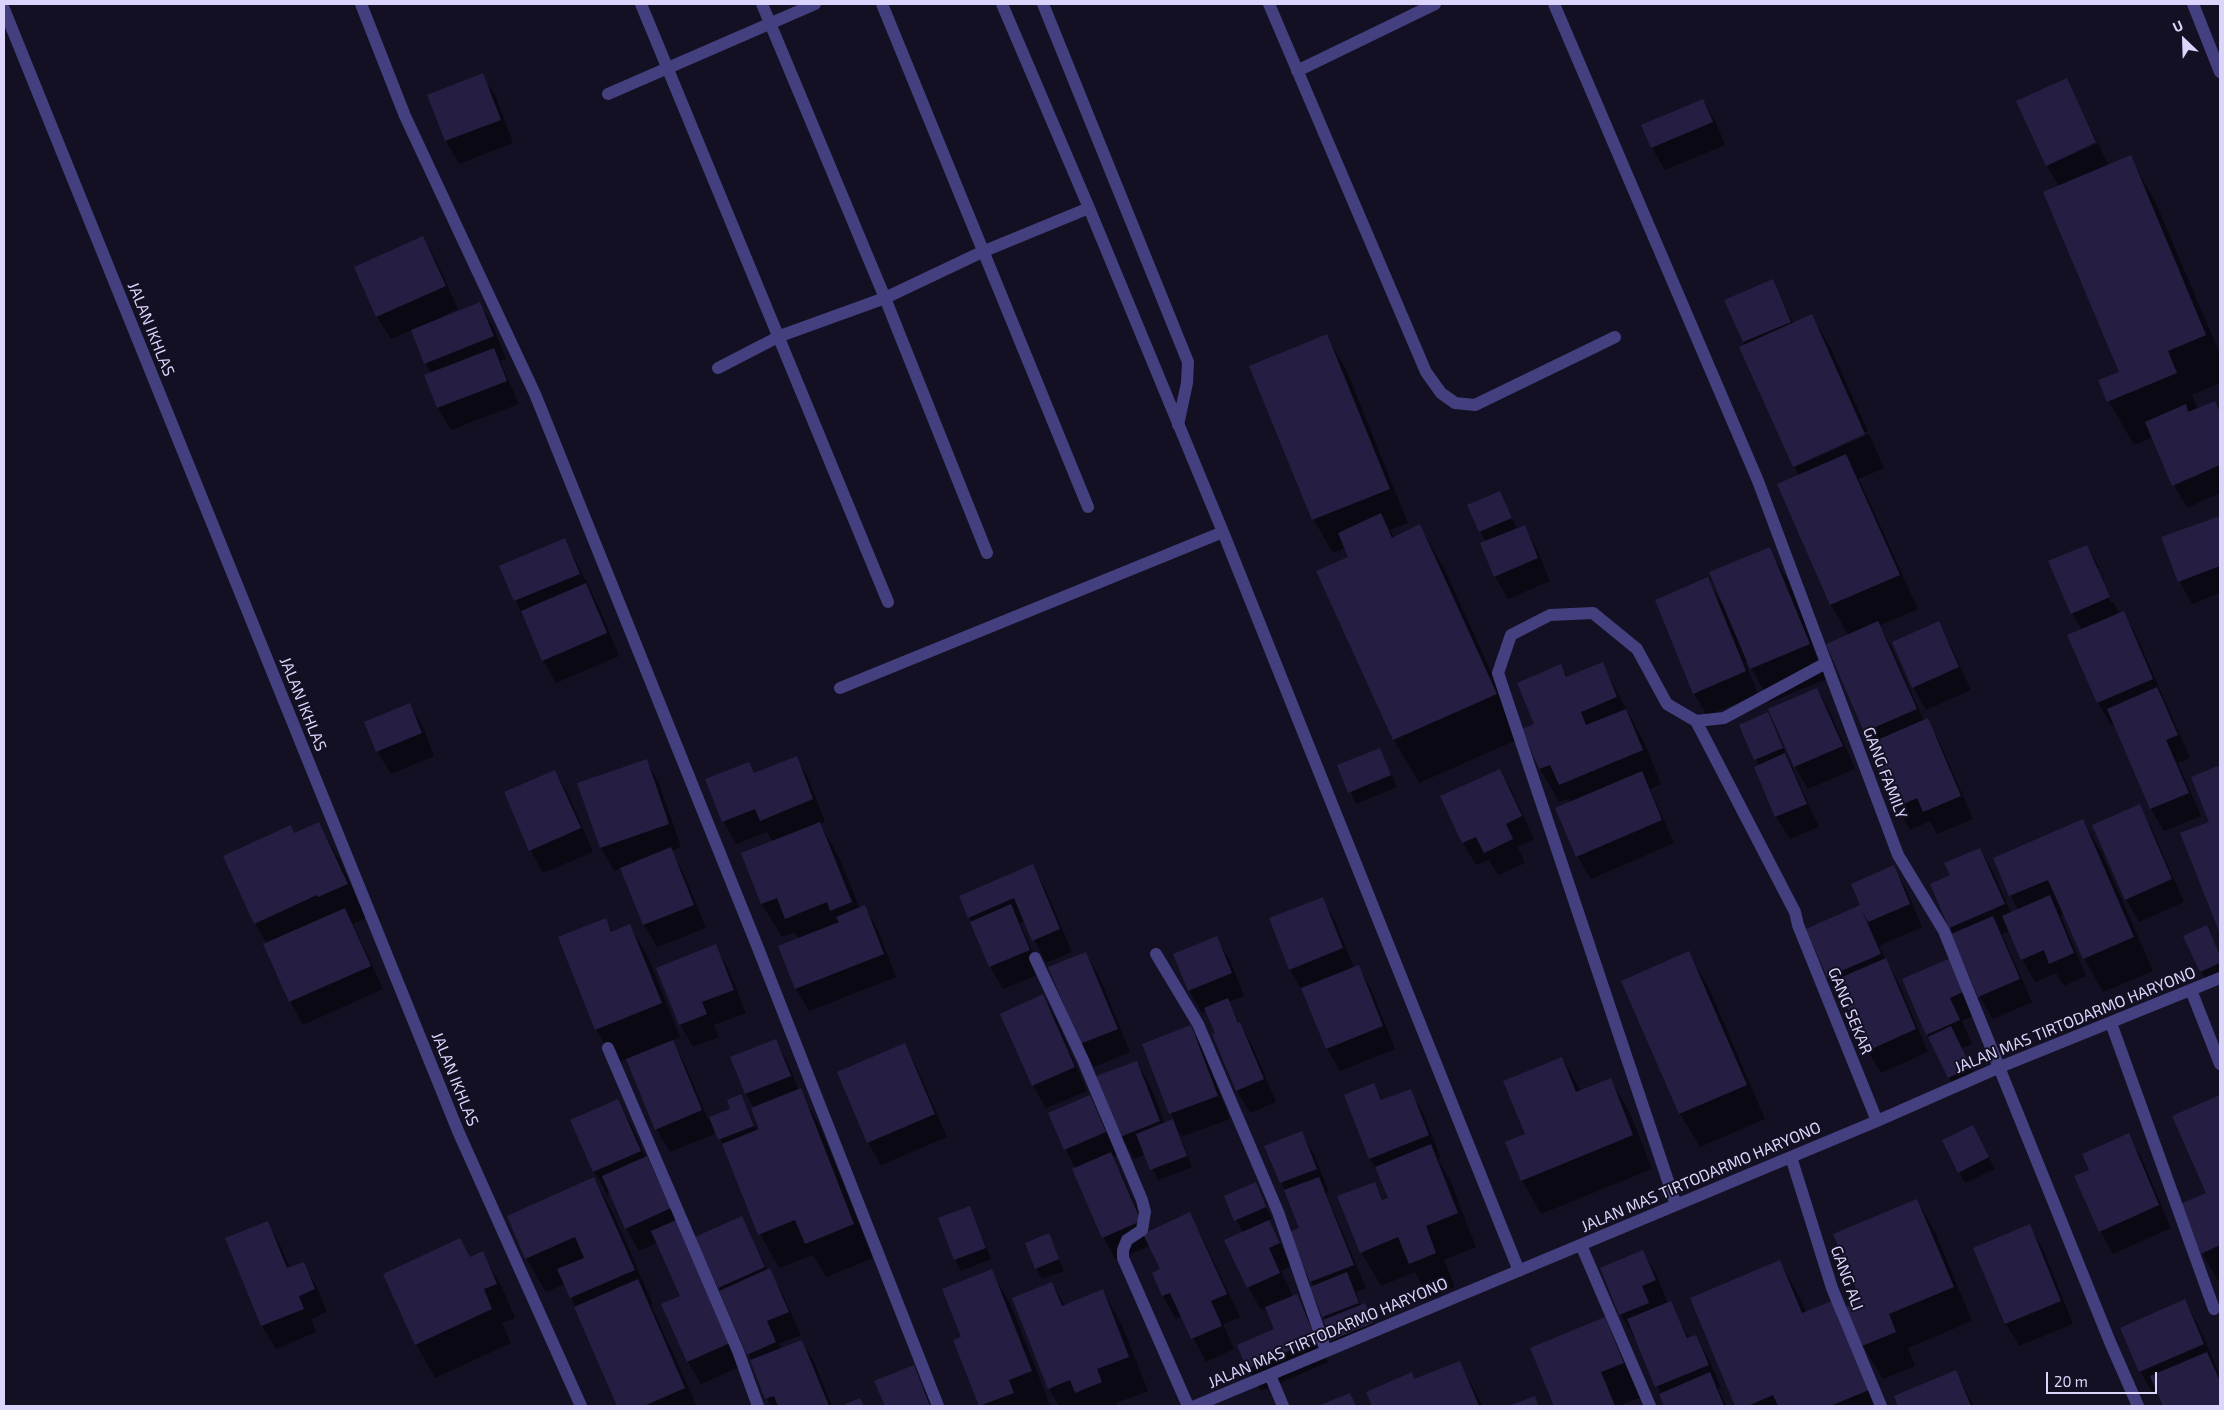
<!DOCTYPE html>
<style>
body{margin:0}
#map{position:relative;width:2224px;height:1410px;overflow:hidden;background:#141023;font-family:"Exo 2",sans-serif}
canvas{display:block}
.frame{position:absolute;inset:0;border:5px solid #dbd5fc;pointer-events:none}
.north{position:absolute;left:2159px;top:15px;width:50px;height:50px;-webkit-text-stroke:4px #141023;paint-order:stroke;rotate:336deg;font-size:14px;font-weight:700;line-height:20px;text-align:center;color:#dbd5fc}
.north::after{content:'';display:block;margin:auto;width:18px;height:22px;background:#dbd5fc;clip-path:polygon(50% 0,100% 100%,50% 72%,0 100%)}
.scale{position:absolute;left:2046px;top:1372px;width:111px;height:22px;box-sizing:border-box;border:2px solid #dbd5fc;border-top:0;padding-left:6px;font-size:15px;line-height:18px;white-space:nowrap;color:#dbd5fc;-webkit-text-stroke:4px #141023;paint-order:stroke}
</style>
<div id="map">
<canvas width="2224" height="1410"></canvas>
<div class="frame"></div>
<div class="north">U</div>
<div class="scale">20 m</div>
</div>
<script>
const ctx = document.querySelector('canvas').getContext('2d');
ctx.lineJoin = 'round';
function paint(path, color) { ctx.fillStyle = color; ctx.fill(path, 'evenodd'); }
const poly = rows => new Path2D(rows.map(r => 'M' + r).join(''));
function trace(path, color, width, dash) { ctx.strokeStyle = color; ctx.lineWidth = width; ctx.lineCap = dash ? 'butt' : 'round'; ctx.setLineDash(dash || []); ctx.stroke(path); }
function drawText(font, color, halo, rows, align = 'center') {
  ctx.font = font + ' "Exo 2",sans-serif'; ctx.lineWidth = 4; ctx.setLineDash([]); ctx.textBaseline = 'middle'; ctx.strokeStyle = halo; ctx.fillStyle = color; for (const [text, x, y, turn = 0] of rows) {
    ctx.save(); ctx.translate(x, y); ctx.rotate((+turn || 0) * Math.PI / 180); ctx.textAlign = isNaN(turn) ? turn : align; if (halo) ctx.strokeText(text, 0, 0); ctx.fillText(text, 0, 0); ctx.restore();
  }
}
paint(poly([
 [482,75,496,97,513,143,459,164,446,141,428,95],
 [2066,79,2097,141,2047,164],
 [1703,100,1716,123,1725,145,1665,170,1652,148],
 [2098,143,2109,166,2130,157,2155,201,2220,354,2220,383,2192,395,2198,409,2214,402,2220,413,2220,493,2187,508,2174,485,2153,437,2134,445,2109,402,2100,381,2121,372,2059,187,2047,166],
 [423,238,436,260,458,309,441,317,442,319,480,304,493,326,506,359,500,361,519,404,451,430,438,408,431,374,412,330,391,339,377,317,356,268],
 [1772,281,1794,324,1812,316,1831,349,1868,431,1795,464,1795,467,1869,434,1884,468,1859,479,1918,609,1879,626,1891,646,1924,721,1927,720,1940,743,1973,819,1937,834,1930,821,1910,830,1897,807,1873,744,1865,731,1849,636,1831,605,1799,476,1794,466,1726,300],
 [1326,336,1346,369,1408,523,1390,530,1394,538,1420,526,1445,570,1521,738,1419,783,1394,740,1350,558,1346,548,1333,553,1314,520,1251,367],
 [1500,492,1517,529,1524,526,1537,549,1550,581,1508,599,1495,576,1486,542,1480,532],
 [2220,517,2220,593,2192,604,2179,581,2163,538],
 [565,540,599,607,619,656,556,683,543,660,500,566],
 [2087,546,2100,569,2119,614,2123,612,2136,635,2190,758,2178,763,2201,816,2164,831,2151,809,2115,724,2111,725,2098,703,2069,636,2082,630,2072,613],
 [2096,568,2099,568,2114,602,2111,603],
 [1769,549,1789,582,1829,678,1770,702,1748,662,1745,662,1758,694,1707,716,1694,693,1707,579,1722,604],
 [1938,623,1951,646,1971,690,1926,710,1913,687],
 [1602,663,1645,744,1661,784,1650,789,1674,843,1591,879,1578,857,1557,809,1571,803,1569,799,1559,802,1540,769,1535,725,1561,666,1568,678],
 [1817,689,1830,712,1855,769,1808,789,1795,767],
 [410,705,423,727,434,756,391,774,377,751],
 [1768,714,1819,827,1790,839,1776,817,1755,767,1759,766,1741,725],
 [1379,750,1397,787,1356,804,1339,766],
 [796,758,809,780,825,822,820,824,839,857,860,909,865,907,878,930,896,977,809,1011,796,989,780,947,799,939,795,932,782,937,762,904,742,854,773,842,767,832,736,844,723,821,755,774],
 [646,760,659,783,681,847,671,851,683,872,706,928,657,947,644,925,622,868,614,871,601,848,579,783],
 [2220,767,2220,931,2182,834,2210,822,2192,778],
 [1500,770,1513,793,1534,839,1518,847,1525,863,1498,875,1489,860,1476,865,1463,843,1442,797],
 [555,771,568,794,593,852,543,873,530,850],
 [2139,806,2152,829,2184,902,2139,922,2126,899],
 [2083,820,2102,854,2153,971,2103,992,2084,958,2065,914,2061,916,2086,976,2064,986,2056,973,2035,982,2022,959,2010,931,2002,934,2032,1002,1993,1019,1980,997,1932,885,1952,876,1980,849,1993,872,2011,913,2018,910,1994,859],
 [319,824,338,857,366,918,353,924,383,989,303,1025,290,1002,265,945,267,944,255,923,295,834],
 [1032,866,1045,888,1072,952,1046,963,1025,921,1020,923,1042,973,1003,989,990,967,969,917],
 [1893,867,1906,889,1922,927,1879,946,1898,982,1928,1052,1881,1073,1868,1051,1844,998,1841,1000,1828,977,1808,930,1862,906],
 [1322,899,1335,921,1354,968,1358,966,1371,989,1395,1049,1340,1071,1327,1048,1303,992,1290,970,1270,919],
 [605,920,613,933,630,926,649,959,680,1037,672,1041,685,1064,708,1119,732,1110,741,1095,757,1131,761,1130,754,1108,746,1094,732,1058,775,1041,788,1063,799,1090,819,1124,873,1258,826,1277,813,1255,779,1268,760,1234,726,1151,717,1133,670,1152,656,1129,627,1059,616,1063,596,1030,560,938],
 [2185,936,2212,938,2220,956,2220,977,2207,983],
 [1216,938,1230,960,1244,996,1228,1002,1253,1047,1276,1102,1250,1113,1237,1091,1213,1035,1216,1034,1207,1011,1202,1013,1189,990],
 [715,946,728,968,746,1013,714,1025,719,1037,693,1047,680,1024],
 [1086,953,1099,976,1130,1052,1094,1067,1081,1044],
 [1688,953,1708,986,1765,1119,1700,1147,1680,1114,1623,981],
 [1950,959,1977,1014,1962,1021,1972,1044,1961,1048,1976,1078,1955,1089,1927,1034],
 [1043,996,1056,1019,1087,1091,1046,1108,1033,1086],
 [1190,1027,1203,1050,1230,1119,1183,1136,1178,1130,1192,1167,1158,1180,1145,1154,1134,1159,1121,1136,1137,1062,1150,1085,1165,1124,1174,1120,1144,1045],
 [904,1045,917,1068,947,1137,881,1165,868,1143,838,1073],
 [1562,1058,1581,1091,1610,1079,1630,1113,1652,1169,1541,1214,1522,1180,1526,1135],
 [1374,1085,1383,1101,1410,1090,1423,1113,1441,1158,1438,1159,1450,1180,1476,1247,1444,1260,1455,1287,1429,1298,1415,1272,1381,1286,1361,1252,1374,1183,1384,1201,1390,1199,1382,1180,1370,1159],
 [2220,1096,2220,1284,2202,1253,2207,1194,2174,1117],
 [1089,1097,1102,1120,1118,1155,1112,1157,1123,1177,1148,1233,1189,1214,1202,1237,1240,1317,1223,1324,1234,1349,1206,1362,1182,1316,1176,1319,1163,1296,1153,1273,1161,1270,1150,1246,1116,1260,1103,1237,1076,1169,1065,1149],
 [617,1101,631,1124,646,1158,660,1180,742,1366,701,1384,688,1362,681,1296,658,1242,639,1251,626,1228,611,1192,607,1194,594,1171],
 [1301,1132,1314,1155,1329,1192,1326,1193,1366,1288,1356,1292,1361,1306,1364,1305,1371,1316,1378,1335,1339,1350,1312,1288,1314,1287,1311,1281,1301,1229,1266,1147],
 [2128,1135,2141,1157,2171,1228,2113,1254,2100,1231,2091,1170],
 [1979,1138,1995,1169,1965,1183,1959,1172],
 [594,1179,613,1213,653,1304,651,1305,697,1406,619,1406,565,1284,546,1292,526,1258],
 [1255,1184,1272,1219,1268,1220,1292,1266,1281,1271,1293,1297,1296,1295,1309,1318,1328,1362,1261,1391,1248,1368,1276,1330,1266,1308,1261,1310,1248,1287,1243,1233,1226,1197],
 [1917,1200,1936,1234,1972,1321,1908,1348,1915,1366,1883,1379,1863,1346,1848,1308,1863,1302],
 [969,1207,975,1218,991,1259,961,1271,955,1260],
 [742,1218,768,1271,769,1270,782,1293,801,1335,779,1344,781,1349,802,1341,815,1364,832,1406,771,1406,767,1398,752,1361,719,1288],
 [267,1222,280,1245,290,1268,303,1263,316,1286,327,1312,311,1319,316,1332,276,1349,262,1326,227,1238],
 [2029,1226,2043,1249,2073,1324,2019,1346,2006,1324,1975,1249],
 [1048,1235,1064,1271,1042,1279,1036,1268],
 [1643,1251,1656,1274,1668,1304,1670,1303,1689,1338,1695,1336,1709,1359,1721,1388,1718,1389,1727,1406,1666,1406,1635,1337,1634,1337,1621,1315,1601,1269],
 [482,1253,502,1287,515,1318,502,1323,511,1343,435,1378,416,1344,471,1258],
 [1780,1262,1799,1296,1806,1312,1831,1302,1880,1406,1737,1406,1692,1298],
 [991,1271,1011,1305,1050,1405,981,1406,955,1341,963,1338],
 [1052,1283,1065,1306,1103,1291,1122,1325,1148,1391,1116,1403,1117,1406,1059,1406,1049,1388],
 [2184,1301,2198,1324,2220,1376,2220,1406,2165,1406,2158,1392,2153,1394,2140,1371],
 [1604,1319,1624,1352,1642,1397,1619,1406,1556,1406,1532,1348],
 [1459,1362,1483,1406,1373,1406,1367,1392,1411,1374,1415,1381],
 [913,1367,933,1406,886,1406,876,1381],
 [1956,1372,1974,1406,1899,1406,1895,1397]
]), '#0007');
paint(poly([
 [483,73,501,120,445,141,427,95],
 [2067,78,2096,142,2046,166,2016,101],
 [1703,99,1713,122,1651,148,1641,125],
 [2131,155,2206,335,2168,351,2177,373,2107,402,2098,380,2119,372,2043,192],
 [423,236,446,286,376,317,354,267],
 [1773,279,1791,322,1743,342,1724,300],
 [480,302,494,336,424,364,411,330],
 [1812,314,1865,434,1793,467,1739,347],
 [1327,334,1390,489,1312,520,1249,366],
 [494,348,507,381,437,408,424,375],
 [2215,401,2220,413,2220,465,2172,486,2145,422,2186,404,2188,412],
 [1846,454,1900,575,1830,605,1777,484],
 [1500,491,1512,518,1479,532,1467,505],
 [1381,513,1392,538,1420,524,1497,694,1393,740,1316,571,1348,557,1338,533],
 [2220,516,2220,566,2178,582,2161,537],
 [1525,525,1538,558,1494,577,1480,543],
 [565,538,580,574,514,601,499,566],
 [2087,545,2110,597,2071,614,2048,561],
 [1770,547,1810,644,1750,669,1709,572],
 [1708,577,1746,671,1693,694,1655,600],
 [586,583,607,633,542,661,521,611],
 [2124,611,2153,679,2097,703,2067,635],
 [1878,621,1917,709,1864,732,1826,644],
 [1939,621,1959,667,1912,688,1892,642],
 [1603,662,1617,697,1581,712,1586,725,1626,709,1643,750,1559,785,1550,765,1539,769,1522,729,1534,724,1517,683,1561,664,1566,677],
 [2157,687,2178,735,2166,740,2189,793,2150,809,2107,709],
 [1817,688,1843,746,1794,767,1768,709],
 [410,703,422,733,376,752,364,722],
 [1768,712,1783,748,1754,760,1739,725],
 [1928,718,1961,796,1923,812,1917,798,1895,808,1868,744],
 [1380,748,1391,775,1348,793,1337,765],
 [1785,753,1807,804,1775,817,1754,767],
 [797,756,813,799,760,821,755,809,722,822,705,779,749,762,754,773],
 [647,759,669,824,600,848,577,783],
 [2220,765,2220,934,2180,833,2209,822,2191,777],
 [1500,769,1522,816,1506,824,1513,839,1484,853,1476,837,1462,843,1440,796],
 [555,770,581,828,529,851,504,792],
 [1642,771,1662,820,1576,857,1555,808],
 [2140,804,2172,879,2125,900,2092,825],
 [2083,819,2134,937,2083,959,2048,880,2009,896,1993,858],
 [319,822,348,884,318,897,317,895,254,924,223,856,291,825,294,833],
 [820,822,852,902,830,911,827,902,785,919,777,898,761,904,741,853],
 [671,847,694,905,643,925,620,868],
 [1980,848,2005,904,1949,928,1930,884,1950,875,1944,863],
 [1033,864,1060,929,1032,941,1014,898,968,918,959,896],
 [1894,865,1910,904,1868,922,1862,911,1881,954,1827,977,1806,929,1860,905,1851,884],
 [2050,895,2074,953,2049,964,2044,950,2021,960,2002,916],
 [1323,897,1343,948,1289,970,1269,918],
 [1011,904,1030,950,989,967,970,922],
 [865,905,884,954,795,989,778,946,839,922,836,917],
 [345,908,371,966,289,1002,263,944],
 [1993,916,2020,979,1978,997,1951,934],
 [606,918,611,932,630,924,662,1003,595,1030,558,937],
 [2207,925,2220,956,2220,963,2200,972,2183,936],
 [1217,936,1232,973,1188,991,1173,954],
 [716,944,734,990,702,1002,707,1014,679,1025,656,968],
 [1689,951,1747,1085,1679,1114,1621,981],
 [1086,952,1118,1029,1080,1044,1048,967],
 [1886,958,1916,1029,1867,1051,1835,980],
 [1951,958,1965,991,1950,998,1960,1020,1926,1035,1902,979],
 [1359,965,1383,1026,1326,1049,1301,988],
 [1043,994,1075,1067,1032,1086,1000,1014],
 [1228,998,1238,1023,1240,1022,1264,1079,1236,1091,1212,1034,1215,1033,1204,1008],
 [1191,1025,1218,1096,1169,1114,1142,1044],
 [1951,1026,1971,1067,1948,1078,1928,1037],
 [776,1039,791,1076,745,1094,730,1057],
 [673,1040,702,1110,655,1130,626,1059],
 [905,1043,935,1114,867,1143,837,1072],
 [1562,1057,1576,1092,1611,1078,1633,1135,1521,1181,1505,1142,1525,1134,1503,1081],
 [1137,1061,1160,1121,1120,1137,1096,1076],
 [1374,1083,1381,1100,1411,1089,1429,1135,1369,1159,1344,1095],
 [801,1088,854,1224,805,1244,795,1220,758,1235,722,1144,759,1129,751,1108],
 [741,1094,754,1126,718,1140,709,1117,730,1109,727,1100],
 [1090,1095,1106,1132,1064,1150,1048,1113],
 [2220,1095,2220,1245,2201,1254,2180,1204,2206,1193,2172,1116],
 [618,1099,641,1151,593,1172,570,1120],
 [1173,1119,1187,1156,1150,1170,1136,1134],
 [1973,1125,1989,1157,1958,1173,1942,1140],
 [1302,1131,1317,1169,1280,1183,1264,1146],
 [2129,1133,2159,1205,2099,1232,2074,1176,2089,1170,2082,1154],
 [1431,1144,1458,1213,1426,1226,1436,1253,1409,1264,1398,1237,1360,1253,1337,1196,1375,1182,1382,1200,1388,1198,1375,1167],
 [1111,1152,1141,1221,1102,1238,1072,1169],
 [647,1156,671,1208,625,1229,602,1176],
 [594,1177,635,1270,570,1298,557,1269,584,1258,575,1237,525,1259,507,1216],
 [1319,1177,1354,1265,1310,1282,1289,1232,1299,1228,1284,1190],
 [1256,1182,1266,1207,1234,1221,1224,1196],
 [1917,1199,1954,1287,1889,1314,1896,1332,1862,1346,1846,1307,1861,1301,1833,1234],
 [970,1206,986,1248,954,1260,938,1218],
 [1190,1212,1227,1294,1211,1301,1222,1326,1191,1339,1170,1293,1162,1296,1152,1273,1160,1269,1143,1234],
 [742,1216,765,1267,718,1288,695,1237],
 [676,1220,730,1343,687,1362,661,1304,680,1296,651,1231],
 [1269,1220,1280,1243,1269,1248,1280,1273,1247,1288,1224,1240],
 [268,1221,287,1268,304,1262,315,1289,299,1296,304,1309,261,1326,225,1238],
 [2030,1224,2061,1301,2005,1324,1973,1248],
 [1049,1233,1059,1259,1035,1269,1025,1243],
 [460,1238,470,1257,483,1251,497,1284,484,1289,492,1309,415,1345,383,1274],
 [1643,1250,1656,1280,1642,1286,1649,1303,1619,1315,1600,1268],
 [1780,1260,1802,1313,1832,1301,1869,1390,1830,1406,1778,1406,1773,1395,1748,1406,1735,1406,1690,1298],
 [770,1268,789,1312,767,1321,776,1342,747,1355,719,1291],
 [992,1269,1032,1371,1009,1380,1014,1393,979,1406,953,1340,961,1337,942,1289],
 [1347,1272,1359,1303,1322,1317,1310,1287],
 [638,1279,685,1388,644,1406,617,1406,574,1307],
 [1052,1282,1062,1306,1103,1289,1129,1357,1097,1369,1102,1382,1075,1393,1070,1380,1048,1389,1012,1298],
 [1297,1294,1316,1339,1247,1369,1237,1345,1274,1329,1265,1307],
 [2185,1299,2204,1344,2139,1372,2120,1328],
 [1671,1301,1687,1338,1696,1335,1709,1365,1655,1387,1627,1319],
 [1365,1303,1373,1323,1332,1340,1323,1320],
 [1605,1317,1624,1363,1601,1372,1615,1406,1554,1406,1530,1348],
 [802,1340,829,1406,778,1406,774,1396,765,1399,750,1360],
 [2207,1352,2220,1381,2220,1405,2163,1406,2150,1376],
 [1460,1361,1479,1406,1372,1406,1366,1392,1412,1372,1414,1379],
 [914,1365,930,1406,885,1406,874,1381],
 [1956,1370,1971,1406,1898,1406,1894,1396],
 [1710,1372,1724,1406,1664,1406,1659,1394],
 [1350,1393,1356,1406,1318,1406],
 [1535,1396,1538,1406,1509,1406],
 [860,1398,864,1406,841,1406]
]), '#261e42');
trace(poly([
 [361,4,405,116,535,394,756,943,938,1406],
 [641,4,888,602],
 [762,4,885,298,987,553],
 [882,4,1088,507],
 [1002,4,1089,208,1223,532,1519,1271],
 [1043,4,1188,362,1187,383,1178,425],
 [1269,4,1426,372,1441,393,1455,403,1475,405,1615,337],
 [1554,4,1758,481,1898,855,1944,931,2110,1342,2138,1406],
 [2193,4,2220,72],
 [4,9,458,1131,581,1406],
 [1297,71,1435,4],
 [608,94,815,4],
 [718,368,780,336,885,298,982,252,1089,208],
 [840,688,1223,532],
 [1696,721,1795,912,1798,925,1877,1121],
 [1156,954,1198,1024,1278,1212,1326,1351],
 [1035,958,1083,1060,1142,1200,1145,1212,1142,1230,1127,1240,1123,1250,1123,1258,1188,1406],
 [2191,990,2220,1064],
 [2111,1023,2214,1309],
 [608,1048,738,1351,758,1406],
 [1791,1157,1832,1288,1881,1406],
 [1676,1205,1498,673,1511,635,1550,615,1593,613,1637,649,1667,704,1696,721,1724,718,1826,663],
 [1581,1245,1650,1406],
 [1270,1375,1283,1406],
 [1195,1406,1877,1121,2000,1067,2220,978]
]), '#443f7e', 12);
drawText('16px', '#dbd5fc', '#141023', [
 ["JALAN IKHLAS",151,329,68],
 ["JALAN IKHLAS",303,704,68],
 ["GANG FAMILY",1885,773,69],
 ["GANG SEKAR",1850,1011,68],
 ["JALAN MAS TIRTODARMO HARYONO",2075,1020,-22],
 ["JALAN IKHLAS",455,1079,68],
 ["JALAN MAS TIRTODARMO HARYONO",1701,1177,-23],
 ["GANG ALI",1847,1278,70],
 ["JALAN MAS TIRTODARMO HARYONO",1328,1333,-23]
]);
</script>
